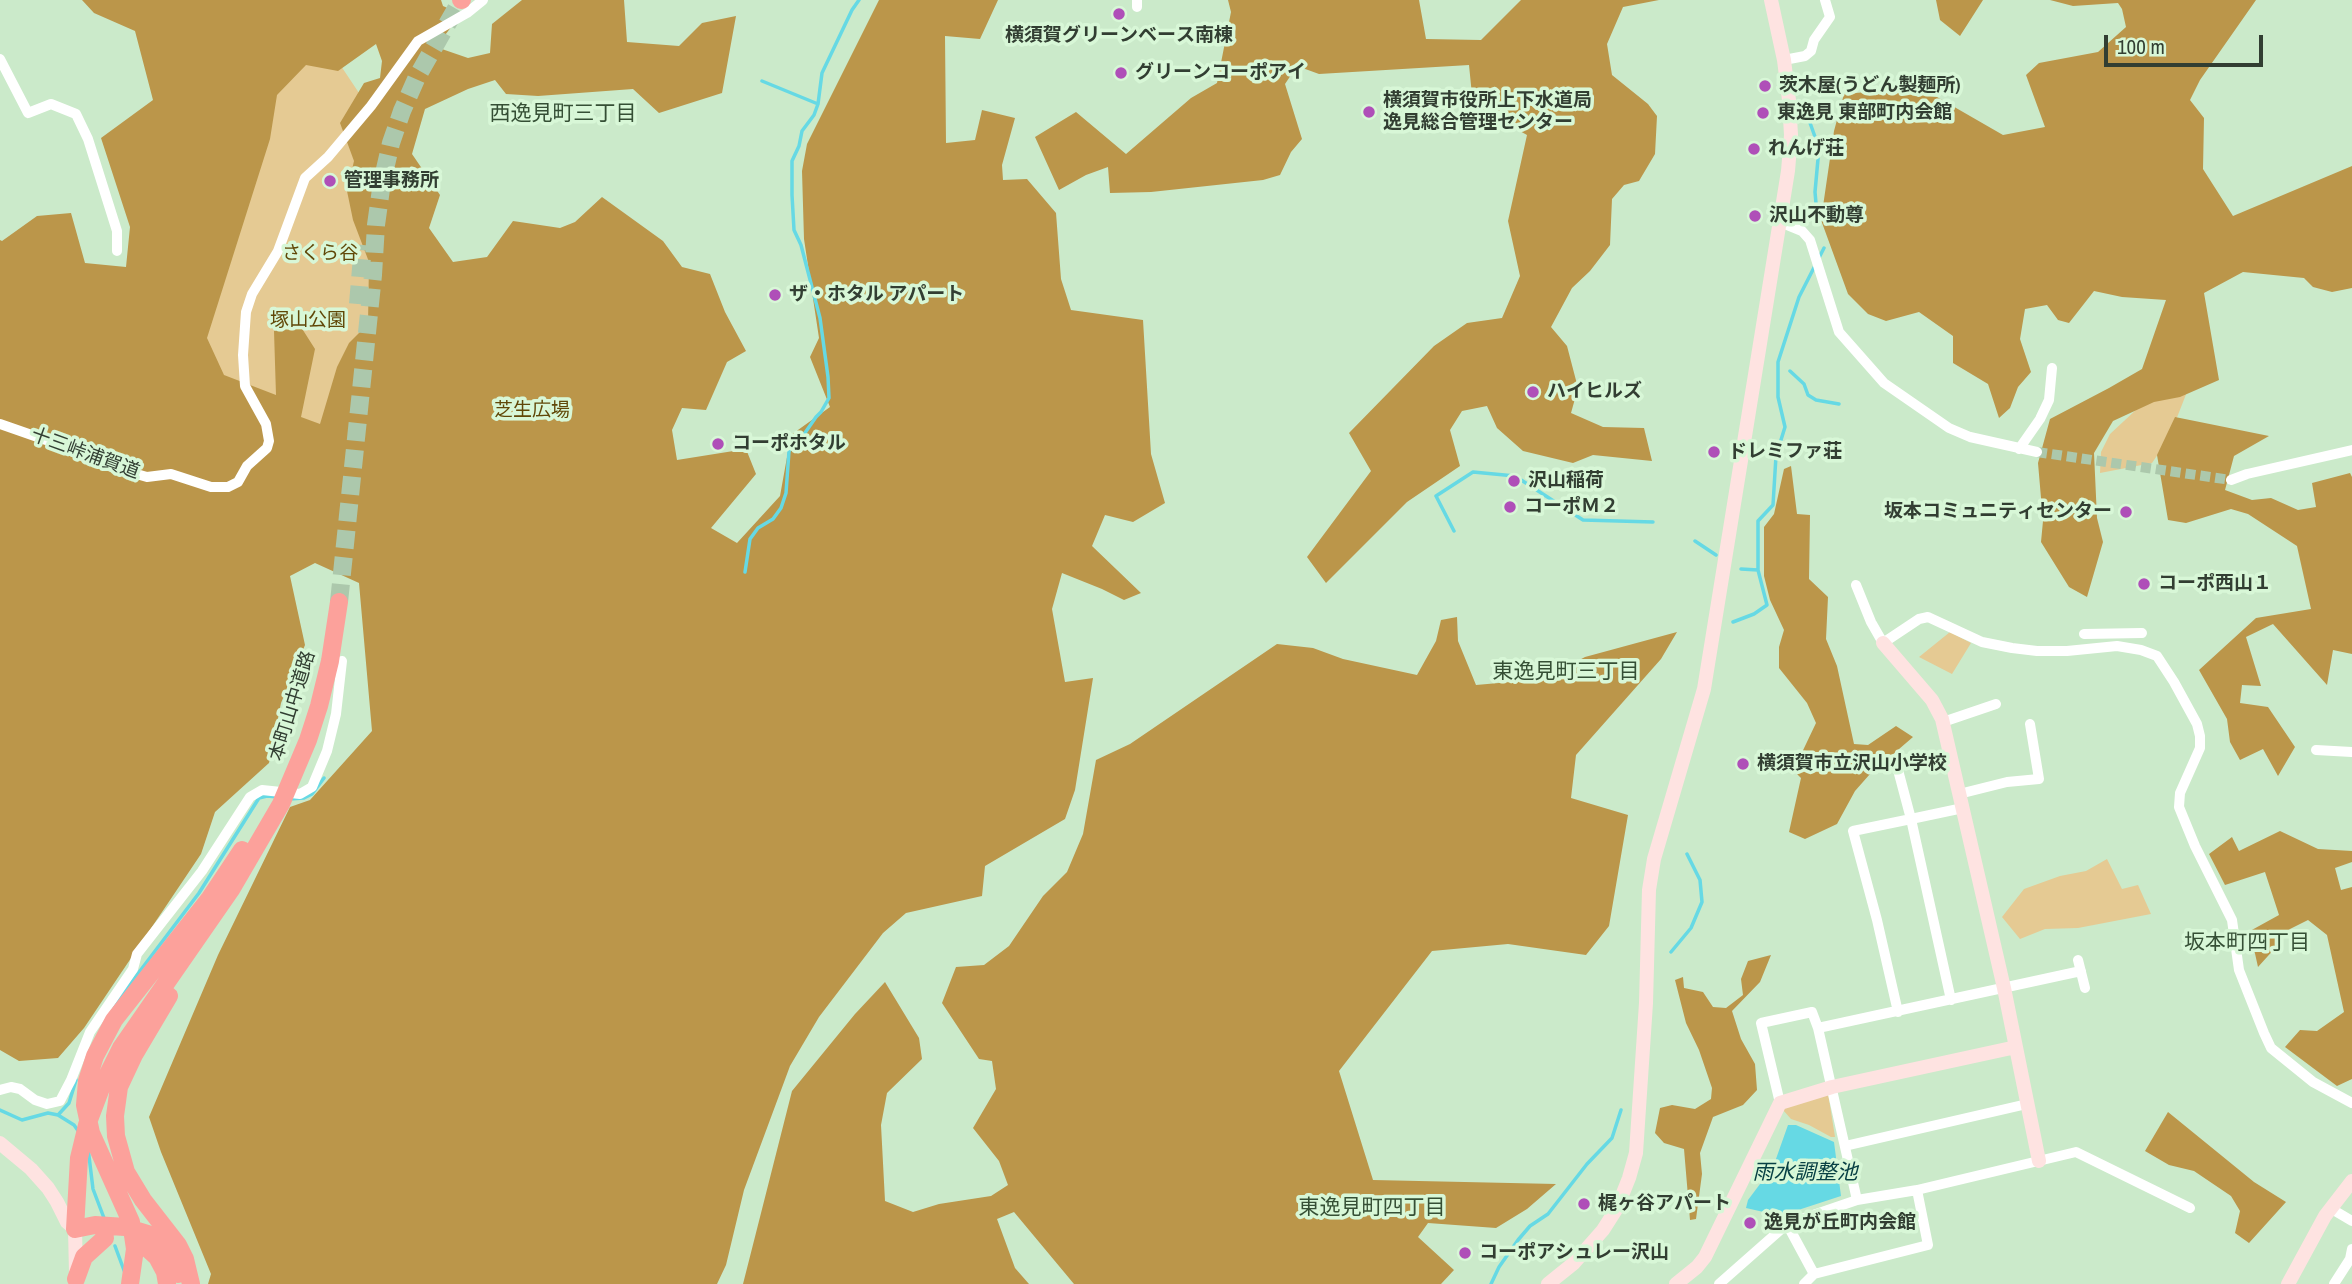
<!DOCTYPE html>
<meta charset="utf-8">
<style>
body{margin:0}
#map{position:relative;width:2352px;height:1284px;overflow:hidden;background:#cbeaca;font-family:"Archivo Narrow",sans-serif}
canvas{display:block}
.scale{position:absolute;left:2104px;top:35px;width:159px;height:32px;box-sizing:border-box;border:4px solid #323e32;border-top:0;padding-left:9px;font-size:21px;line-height:24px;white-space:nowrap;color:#323e32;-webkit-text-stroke:5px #d8f7d7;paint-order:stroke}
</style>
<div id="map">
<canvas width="2352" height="1284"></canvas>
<div class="scale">100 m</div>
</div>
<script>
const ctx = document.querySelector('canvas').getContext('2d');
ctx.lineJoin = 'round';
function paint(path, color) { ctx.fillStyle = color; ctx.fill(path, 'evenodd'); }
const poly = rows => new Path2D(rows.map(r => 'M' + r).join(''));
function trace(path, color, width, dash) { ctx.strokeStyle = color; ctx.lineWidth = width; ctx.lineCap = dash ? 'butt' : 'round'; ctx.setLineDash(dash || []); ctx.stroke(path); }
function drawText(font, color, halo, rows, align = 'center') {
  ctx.font = font + ' "Archivo Narrow","Noto Sans JP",sans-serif'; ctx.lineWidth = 7; ctx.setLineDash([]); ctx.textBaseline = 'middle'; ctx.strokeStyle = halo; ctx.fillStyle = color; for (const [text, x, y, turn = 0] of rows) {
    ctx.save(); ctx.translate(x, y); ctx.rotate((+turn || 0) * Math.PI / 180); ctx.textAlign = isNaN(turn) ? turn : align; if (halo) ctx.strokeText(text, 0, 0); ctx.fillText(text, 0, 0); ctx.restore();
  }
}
paint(poly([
 [301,60,339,63,363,99,394,199,356,449,0,269,125,299,222,154],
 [2192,379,2169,438,2152,463,2100,473,2101,452,2110,434,2152,395],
 [1950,632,1971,643,1952,674,1919,657],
 [2107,859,2122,889,2138,885,2151,914,2078,928,2045,929,2020,939,2002,917,2024,889,2060,876,2086,871],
 [1828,1093,1835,1137,1831,1137,1809,1125,1791,1119,1783,1110,1792,1102]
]), '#e5ca93');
paint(poly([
 [82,0,441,0,443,6,461,14,436,47,468,58,490,53,492,24,522,0,624,0,627,42,679,46,702,23,736,16,722,93,659,113,633,89,538,96,506,94,495,80,468,89,425,109,412,154,440,195,429,228,453,262,487,257,513,221,560,228,575,222,602,197,663,241,682,267,710,274,725,312,746,351,727,362,706,410,682,408,672,430,677,460,746,449,756,474,711,528,737,543,780,496,791,435,830,407,810,357,819,338,804,239,802,171,807,144,879,0,998,0,980,39,945,36,946,143,975,140,982,110,1015,118,1002,165,1003,180,1027,179,1056,213,1061,279,1071,310,1143,320,1151,454,1165,503,1133,522,1105,515,1092,546,1141,593,1124,600,1102,589,1062,573,1052,609,1065,682,1093,678,1075,790,1065,819,985,866,982,896,906,913,883,933,819,1017,790,1066,744,1190,726,1265,717,1284,208,1284,211,1274,161,1152,149,1117,218,955,290,807,310,800,372,731,359,583,315,563,290,576,305,645,281,703,269,763,215,812,201,854,84,1028,58,1058,19,1061,0,1050,0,240,2,241,37,216,71,213,85,263,126,267,130,227,101,138,153,100,135,31,94,13],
 [376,44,382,61,380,78,364,83,340,123,354,161,347,191,353,220,369,262,368,324,349,343,337,367,320,424,301,417,315,349,294,316,274,331,276,395,224,375,207,338,270,139,277,95,306,65,338,71],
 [1228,0,1419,0,1426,39,1481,40,1521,0,1659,0,1623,7,1607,44,1612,75,1648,104,1657,116,1655,154,1639,181,1624,185,1612,199,1610,245,1590,271,1572,288,1551,327,1567,346,1578,388,1571,413,1603,427,1644,428,1652,461,1593,455,1573,463,1523,451,1497,428,1487,406,1462,411,1450,430,1460,466,1407,502,1326,583,1307,557,1371,471,1349,433,1434,346,1467,323,1502,318,1520,276,1508,221,1527,135,1473,105,1469,65,1319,74,1297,66,1285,84,1302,139,1291,152,1280,175,1263,180,1151,192,1110,193,1108,167,1086,175,1059,190,1035,137,1076,112,1126,154,1191,98,1217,83,1231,12],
 [1936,0,1983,0,1960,36,1940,20],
 [2050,0,2256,0,2200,80,2190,100,2204,118,2203,169,2233,216,2352,166,2352,288,2332,292,2313,287,2304,278,2243,272,2204,293,2219,380,2180,397,2154,402,2113,421,2094,453,2097,518,2103,542,2087,597,2069,587,2041,542,2043,521,2038,463,2050,419,2109,388,2142,369,2166,300,2122,297,2094,291,2069,323,2058,320,2047,305,2025,309,2020,339,2031,372,2018,387,2010,408,1999,418,1988,384,1953,363,1953,336,1919,312,1886,321,1868,314,1848,294,1821,220,1834,131,1844,94,1890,90,1937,97,2003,135,2045,127,2026,75,2039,63,2098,52,2126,27,2122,9,2118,3,2073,6],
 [2175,417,2269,436,2234,456,2225,490,2252,500,2271,498,2298,510,2316,507,2312,483,2350,473,2352,477,2352,654,2333,650,2327,685,2273,624,2246,637,2261,686,2242,685,2240,703,2268,707,2295,747,2278,776,2263,749,2240,760,2230,742,2227,719,2199,670,2256,618,2311,609,2297,546,2248,514,2231,509,2186,523,2168,520,2157,455],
 [1791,466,1797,514,1810,515,1809,579,1828,597,1826,639,1837,666,1854,744,1868,745,1896,726,1913,737,1870,774,1855,791,1837,824,1805,839,1789,832,1801,778,1796,773,1796,765,1816,723,1807,703,1779,668,1779,647,1784,630,1770,600,1764,576,1764,527,1774,514,1784,469],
 [1457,617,1458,641,1476,685,1544,679,1585,657,1677,632,1661,659,1576,755,1571,798,1628,815,1609,926,1586,955,1508,944,1432,951,1339,1071,1373,1180,1556,1184,1527,1209,1496,1228,1428,1223,1418,1237,1454,1270,1441,1284,1074,1284,1014,1212,997,1219,1015,1268,1029,1284,743,1284,792,1091,855,1014,885,982,919,1038,922,1059,887,1093,881,1125,885,1201,913,1212,939,1204,991,1196,1008,1185,999,1161,973,1128,996,1089,992,1061,979,1059,942,1003,956,967,984,965,1009,946,1043,896,1067,872,1083,834,1096,760,1130,744,1277,644,1313,648,1343,659,1417,675,1436,641,1441,620],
 [2280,831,2318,849,2352,851,2352,862,2335,868,2341,890,2352,887,2352,1079,2337,1086,2285,1047,2300,1030,2317,1031,2344,1012,2327,935,2308,920,2284,932,2277,946,2258,967,2250,931,2279,915,2265,872,2225,885,2209,854,2232,837,2239,851],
 [1771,955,1760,982,1732,1011,1741,1039,1755,1064,1757,1090,1743,1105,1713,1117,1700,1153,1702,1174,1696,1219,1690,1220,1684,1149,1664,1143,1655,1133,1660,1108,1672,1105,1695,1109,1711,1099,1712,1088,1699,1050,1686,1023,1675,980,1683,977,1684,988,1703,992,1713,1007,1726,1008,1743,995,1741,979,1748,961],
 [2168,1112,2254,1182,2286,1202,2249,1243,2235,1233,2240,1211,2231,1196,2194,1171,2169,1165,2145,1151]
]), '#bb964a');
paint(poly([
 [1788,1125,1796,1125,1834,1142,1841,1196,1786,1214,1773,1223,1768,1213,1746,1208,1748,1200,1763,1180,1771,1173]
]), '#66d9e4');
trace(poly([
 [762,81,818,104,822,73,852,10,859,0],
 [1809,120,1819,148,1815,192,1817,215],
 [1790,371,1804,384,1808,395,1816,400,1839,404],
 [1454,531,1436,496,1473,472,1515,476,1583,520,1653,522],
 [1695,541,1716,555],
 [1741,569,1758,570],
 [745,572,750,539,758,528,773,519,781,508,786,493,789,451,800,440,816,417,821,412,829,398,828,377,820,318,801,245,794,230,792,195,792,161,799,146,802,131,814,115,818,104],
 [1733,622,1754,614,1767,605,1758,570,1758,521,1773,505,1776,456,1785,427,1778,397,1778,362,1799,297,1824,248],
 [289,799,304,798,312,794,324,778],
 [1671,952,1691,928,1702,902,1700,880,1687,854],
 [112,1008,199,893,259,798,267,796,278,797],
 [0,1110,22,1120,48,1113,58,1115,74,1125,79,1132],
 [58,1115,69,1103,76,1080],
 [88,1148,93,1189,104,1218],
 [115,1246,125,1273],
 [1491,1284,1499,1267,1518,1240,1530,1226,1548,1214,1587,1164,1612,1138,1621,1110]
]), '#66d9e4', 3.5);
trace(poly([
 [2037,452,2231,480]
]), '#acc8ac', 10, [10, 5]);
trace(poly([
 [358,304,363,245],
 [339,602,373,275,376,225,382,182,391,143,402,111,417,77,461,0]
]), '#acc8ac', 18, [18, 9]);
trace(poly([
 [1137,7,1137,0],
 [0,59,28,113,51,104,76,114,88,139,117,231,117,251],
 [1784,60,1805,56,1811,51,1814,40,1830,17,1825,0],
 [1780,222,1802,231,1810,240,1839,332,1884,383,1949,428,1970,437,2037,452],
 [0,424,46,440,98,463,147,477,171,474,211,487,228,487,238,482,247,466,267,448,269,441,266,424,245,386,243,355,246,312,252,294,278,251,305,178,328,157,371,106,418,41,467,13,483,0],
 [2019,449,2040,419,2049,400,2052,368],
 [2231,480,2247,474,2352,450],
 [1856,585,1871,622,1883,643,1919,619,1928,617,1982,642,2012,648,2037,651,2067,651,2117,646,2141,650,2157,656,2174,682,2197,724,2200,736,2200,748,2180,793,2179,807,2195,846,2232,920,2239,970,2264,1033,2271,1048,2313,1082,2352,1103],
 [2084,634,2142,633],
 [1943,722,1996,704],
 [2316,750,2352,752],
 [1959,794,2007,782,2039,779,2030,724],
 [2078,960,2085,988],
 [1951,1000,1911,819,1963,808],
 [1898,1012,1877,920,1853,831,1911,819,1898,770],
 [1818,1028,2081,971],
 [0,1090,11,1087,20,1089,35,1100,47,1104,60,1101,71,1080,90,1032,133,969,137,954,202,871,250,797,262,790,300,794,312,787,327,751,336,714,342,661],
 [1780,1103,1761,1023,1812,1012,1818,1028,1857,1200],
 [1845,1146,2027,1104],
 [2330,1208,2352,1221],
 [1787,1224,1814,1274],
 [1719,1284,1787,1224,1857,1200,1917,1190,2076,1152,2190,1208],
 [1804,1284,1814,1274,1928,1245,1917,1190],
 [2334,1284,2350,1259,2352,1249]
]), '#fff', 10);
trace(poly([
 [1883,643,1932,700,1942,719,2004,988,2039,1161],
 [0,1143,31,1169,48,1188,57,1202,67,1222,75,1229,76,1273],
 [1548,1284,1574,1263,1603,1230,1617,1208,1629,1178,1636,1153,1646,1003,1649,890,1654,859,1704,689,1788,171,1791,135,1789,100,1784,60,1771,0],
 [1676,1284,1697,1267,1705,1257,1780,1103,1832,1087,2016,1047],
 [2288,1284,2325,1216,2352,1181]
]), '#fee3e1', 14);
trace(poly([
 [461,0,462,0],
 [169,996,134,1055,119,1087,115,1116,116,1136,126,1172,143,1200,178,1245,185,1259,191,1284],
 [75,1229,79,1158,87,1125,101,1088,121,1048,232,888,281,804,308,740,319,706,330,661,339,602],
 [75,1229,95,1225,125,1227,148,1234,171,1257,178,1274],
 [145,1246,157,1257,165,1272,167,1284],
 [76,1279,84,1257,105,1238],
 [130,1284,135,1249,131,1222,91,1133,85,1105,87,1081,95,1056,114,1020,210,898,242,850]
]), '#fca19b', 18);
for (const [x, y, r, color] of [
 [1119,14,7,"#af4fb8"],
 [1121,73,7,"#af4fb8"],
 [1765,86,7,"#af4fb8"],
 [1369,112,7,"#af4fb8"],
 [1763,113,7,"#af4fb8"],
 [1754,149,7,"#af4fb8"],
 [330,181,7,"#af4fb8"],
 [1755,216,7,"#af4fb8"],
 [775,295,7,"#af4fb8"],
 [1533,392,7,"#af4fb8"],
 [718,444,7,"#af4fb8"],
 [1714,452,7,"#af4fb8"],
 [1514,481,7,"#af4fb8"],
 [1510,507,7,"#af4fb8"],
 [2126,512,7,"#af4fb8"],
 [2144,584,7,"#af4fb8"],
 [1743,764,7,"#af4fb8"],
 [1584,1204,7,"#af4fb8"],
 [1750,1223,7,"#af4fb8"],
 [1465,1253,7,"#af4fb8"]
]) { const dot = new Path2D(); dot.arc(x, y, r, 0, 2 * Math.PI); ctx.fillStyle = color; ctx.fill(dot); trace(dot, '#d8f7d7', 2.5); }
drawText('bold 19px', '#323e32', '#d8f7d7', [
 ["横須賀グリーンベース南棟",1119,36,"center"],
 ["グリーンコーポアイ",1135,73],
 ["茨木屋(うどん製麺所)",1779,86],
 ["横須賀市役所上下水道局",1383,101],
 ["逸見総合管理センター",1383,123],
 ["東逸見 東部町内会館",1777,113],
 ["れんげ荘",1768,149],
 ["管理事務所",344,181],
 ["沢山不動尊",1769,216],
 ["ザ・ホタル アパート",789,295],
 ["ハイヒルズ",1547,392],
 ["コーポホタル",732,444],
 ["ドレミファ荘",1728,452],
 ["沢山稲荷",1528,481],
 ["コーポＭ２",1524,507],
 ["坂本コミュニティセンター",2112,512,"right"],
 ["コーポ西山１",2158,584],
 ["横須賀市立沢山小学校",1757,764],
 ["梶ヶ谷アパート",1598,1204],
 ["逸見が丘町内会館",1764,1223],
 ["コーポアシュレー沢山",1479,1253]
], 'left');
drawText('19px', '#604707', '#d8f7d7', [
 ["さくら谷",320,254],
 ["塚山公園",308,321],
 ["芝生広場",532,411]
]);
drawText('19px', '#323e32', '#d8f7d7', [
 ["十三峠浦賀道",85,454,20],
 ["本町山中道路",293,706,-73]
]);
drawText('21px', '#354f35', '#d8f7d7', [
 ["西逸見町三丁目",563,114],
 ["東逸見町三丁目",1566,672],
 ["坂本町四丁目",2247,943],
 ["東逸見町四丁目",1372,1208]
]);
drawText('italic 21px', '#084044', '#d8f7d7', [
 ["雨水調整池",1805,1173]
]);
</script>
